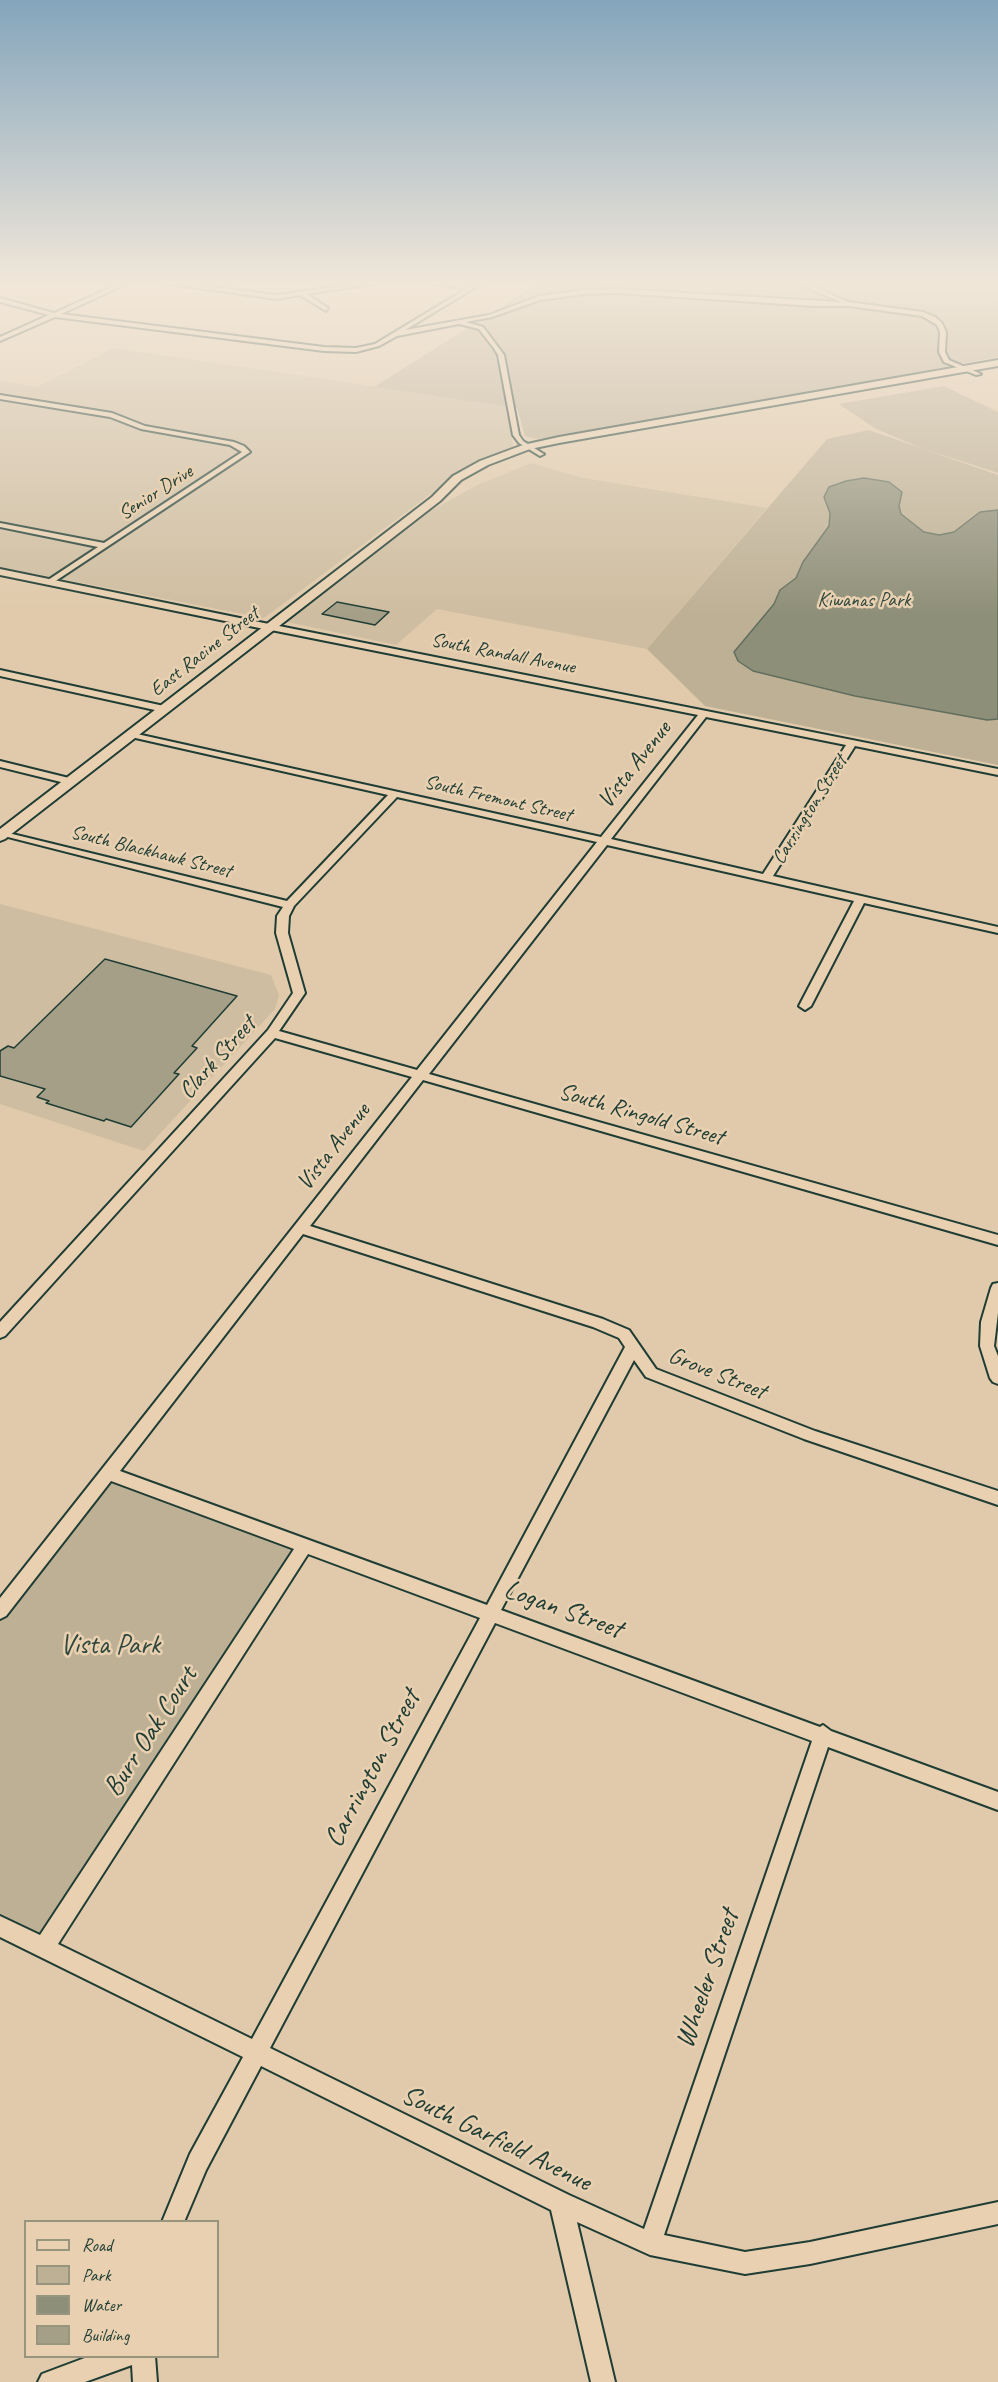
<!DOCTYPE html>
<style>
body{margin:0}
#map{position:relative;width:998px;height:2382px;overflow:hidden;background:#e0caab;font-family:Caveat,sans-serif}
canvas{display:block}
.legend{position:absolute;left:24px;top:2220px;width:195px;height:138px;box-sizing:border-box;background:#e8d0b0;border:2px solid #98957e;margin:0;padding:8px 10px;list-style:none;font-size:18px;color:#1f3d34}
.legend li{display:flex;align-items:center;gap:12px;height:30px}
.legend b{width:30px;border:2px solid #98957e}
</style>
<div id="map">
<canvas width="998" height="2382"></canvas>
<ul class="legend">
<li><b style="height:8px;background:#e8d0b0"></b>Road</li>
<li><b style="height:16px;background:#bdb095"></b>Park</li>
<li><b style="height:16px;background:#8e8f79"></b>Water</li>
<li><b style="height:16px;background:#a49f86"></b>Building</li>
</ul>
</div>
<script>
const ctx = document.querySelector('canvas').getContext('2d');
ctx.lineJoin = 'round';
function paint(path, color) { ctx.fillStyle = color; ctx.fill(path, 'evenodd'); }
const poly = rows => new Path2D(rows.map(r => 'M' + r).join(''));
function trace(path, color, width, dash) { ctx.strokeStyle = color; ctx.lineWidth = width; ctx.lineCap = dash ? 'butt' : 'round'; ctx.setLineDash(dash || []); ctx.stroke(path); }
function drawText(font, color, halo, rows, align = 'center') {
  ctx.font = font + ' Caveat,sans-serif'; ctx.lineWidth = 5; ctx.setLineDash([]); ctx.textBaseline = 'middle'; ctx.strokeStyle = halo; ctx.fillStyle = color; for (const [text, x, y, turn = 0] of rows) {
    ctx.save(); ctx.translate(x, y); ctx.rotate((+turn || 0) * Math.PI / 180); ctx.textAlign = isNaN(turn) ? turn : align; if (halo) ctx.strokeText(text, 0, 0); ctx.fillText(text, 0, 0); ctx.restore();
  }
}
paint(poly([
 [114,348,506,406,513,446,510,450,472,465,452,478,264,618,0,567,0,381,37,387],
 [531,463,583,478,767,508,647,649,437,609,396,645,287,622,432,510,477,485],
 [0,904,271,975,279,995,275,1009,144,1151,0,1104]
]), '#cebda0');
paint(poly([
 [542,281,998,281,998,357,651,422,537,439,525,436,517,408,374,387],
 [944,386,998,412,998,473,921,448,876,429,839,404],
 [869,430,998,475,998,765,705,706,647,649,827,439],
 [108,1473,304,1547,44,1947,0,1926,0,1611]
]), '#bdb095');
const water = poly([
 [864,478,889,482,902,492,899,506,901,514,924,532,939,535,954,532,980,512,998,510,998,719,987,720,855,696,753,671,738,661,734,652,774,604,780,590,796,578,803,562,829,526,830,513,824,497,829,487,846,481,864,478]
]);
paint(water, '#8e8f79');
trace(water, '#626e5d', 1.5);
const building = poly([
 [337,602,389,612,375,625,322,614,337,602],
 [105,959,237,996,192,1046,197,1048,174,1073,179,1074,131,1127,106,1119,104,1121,46,1103,49,1101,37,1097,45,1089,0,1076,0,1051,8,1046,14,1048,105,959]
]);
paint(building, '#a49f86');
trace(building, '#1f3d34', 1.5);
const minor = poly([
 [125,281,133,281,61,314,324,347,356,348,375,344,466,289,421,281,471,286,479,281,486,281,405,330,489,315,539,296,585,290,616,289,841,302,810,289,800,281,807,281,814,287,848,302,923,312,935,317,942,323,946,332,945,352,949,360,981,374,976,375,944,362,939,352,940,332,937,325,922,316,849,306,814,306,616,293,585,294,540,300,492,317,466,322,483,327,504,355,519,435,523,441,542,453,544,454,540,456,519,443,513,435,498,355,493,347,479,329,459,324,397,336,379,346,356,352,324,351,55,317,0,341,0,337,49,315,0,302,0,298,54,313,125,281],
 [146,281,163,281,277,295,375,281,390,281,307,294,328,308,326,311,300,295,277,299,146,281],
 [0,395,112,413,145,426,234,442,244,446,250,452,51,584,48,584,48,580,98,547,0,527,0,523,104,543,242,452,230,445,141,429,110,417,0,399,0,395],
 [269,624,998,769,998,775,855,746,773,876,998,927,998,933,864,903,811,1006,805,1010,799,1006,854,901,607,845,429,1074,998,1235,998,1245,423,1080,310,1226,603,1319,629,1330,656,1369,815,1431,998,1491,998,1505,804,1439,646,1377,634,1360,501,1610,820,1727,823,1725,831,1731,998,1792,998,1810,828,1747,664,2235,745,2252,810,2242,998,2202,998,2224,810,2264,745,2274,650,2255,577,2222,615,2382,591,2382,551,2210,261,2066,206,2170,184,2222,162,2222,190,2154,243,2057,0,1937,0,1916,40,1935,294,1549,111,1481,6,1616,0,1619,0,1598,412,1077,275,1038,5,1336,0,1338,0,1322,268,1030,293,993,276,933,277,916,283,907,0,835,0,831,287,901,388,795,131,737,128,736,128,732,601,837,698,715,266,629,266,625,269,624],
 [706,717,846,745,763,874,611,839,706,717],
 [397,797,597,842,417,1070,279,1031,305,993,288,933,289,916,294,906,397,797],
 [303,1234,593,1327,619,1338,625,1347,487,1605,120,1471,303,1234],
 [308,1554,480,1618,252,2039,58,1944,308,1554],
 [495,1623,812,1741,644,2229,569,2195,270,2048,495,1623],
 [0,670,164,706,169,709,164,712,0,676,0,670],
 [0,761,73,779,74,781,69,784,0,767,0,761],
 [998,1283,998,1313,994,1346,998,1356,998,1384,993,1382,990,1378,980,1346,981,1322,991,1288,993,1284,998,1283],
 [90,2356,155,2356,157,2382,133,2382,132,2365,85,2382,38,2382,42,2374,90,2356]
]);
const tertiary = poly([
 [0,569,269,624,275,627,269,630,0,575,0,569]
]);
const secondary = poly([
 [998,360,998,366,559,443,530,449,488,465,461,480,440,501,5,839,0,841,0,829,432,497,453,476,480,461,523,445,559,437,998,360]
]);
trace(minor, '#1f3d34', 4);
trace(tertiary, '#1f3d34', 4);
trace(secondary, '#1f3d34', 4);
paint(minor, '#e8d0b0');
paint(tertiary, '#e8d0b0');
paint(secondary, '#e8d0b0');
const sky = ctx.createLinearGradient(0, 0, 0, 615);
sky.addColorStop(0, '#84a5bc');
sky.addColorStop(0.46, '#f1e7d9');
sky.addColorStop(1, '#f1e7d900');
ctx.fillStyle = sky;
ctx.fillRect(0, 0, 998, 615);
drawText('20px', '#1f3d34', '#e8d0b0', [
 ["Senior Drive",156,493,-33],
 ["East Racine Street",205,652,-38],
 ["South Randall Avenue",503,654,11],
 ["South Fremont Street",498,799,13],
 ["Carrington Street",810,810,-58],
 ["South Blackhawk Street",151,852,14]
]);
drawText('20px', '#2f483e', '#e8d0b0', [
 ["Kiwanas Park",864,601]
]);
drawText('24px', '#1f3d34', '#e8d0b0', [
 ["Vista Avenue",635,765,-52],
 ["Clark Street",218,1058,-48],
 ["South Ringold Street",641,1115,16],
 ["Vista Avenue",334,1147,-52],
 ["Grove Street",717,1374,22]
]);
drawText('28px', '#1f3d34', '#e8d0b0', [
 ["Logan Street",563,1610,20],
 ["Burr Oak Court",151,1732,-57],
 ["Carrington Street",373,1769,-62],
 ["Wheeler Street",708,1979,-71],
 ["South Garfield Avenue",496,2139,26]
]);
drawText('28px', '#2f483e', '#e8d0b0', [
 ["Vista Park",110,1646]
]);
</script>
